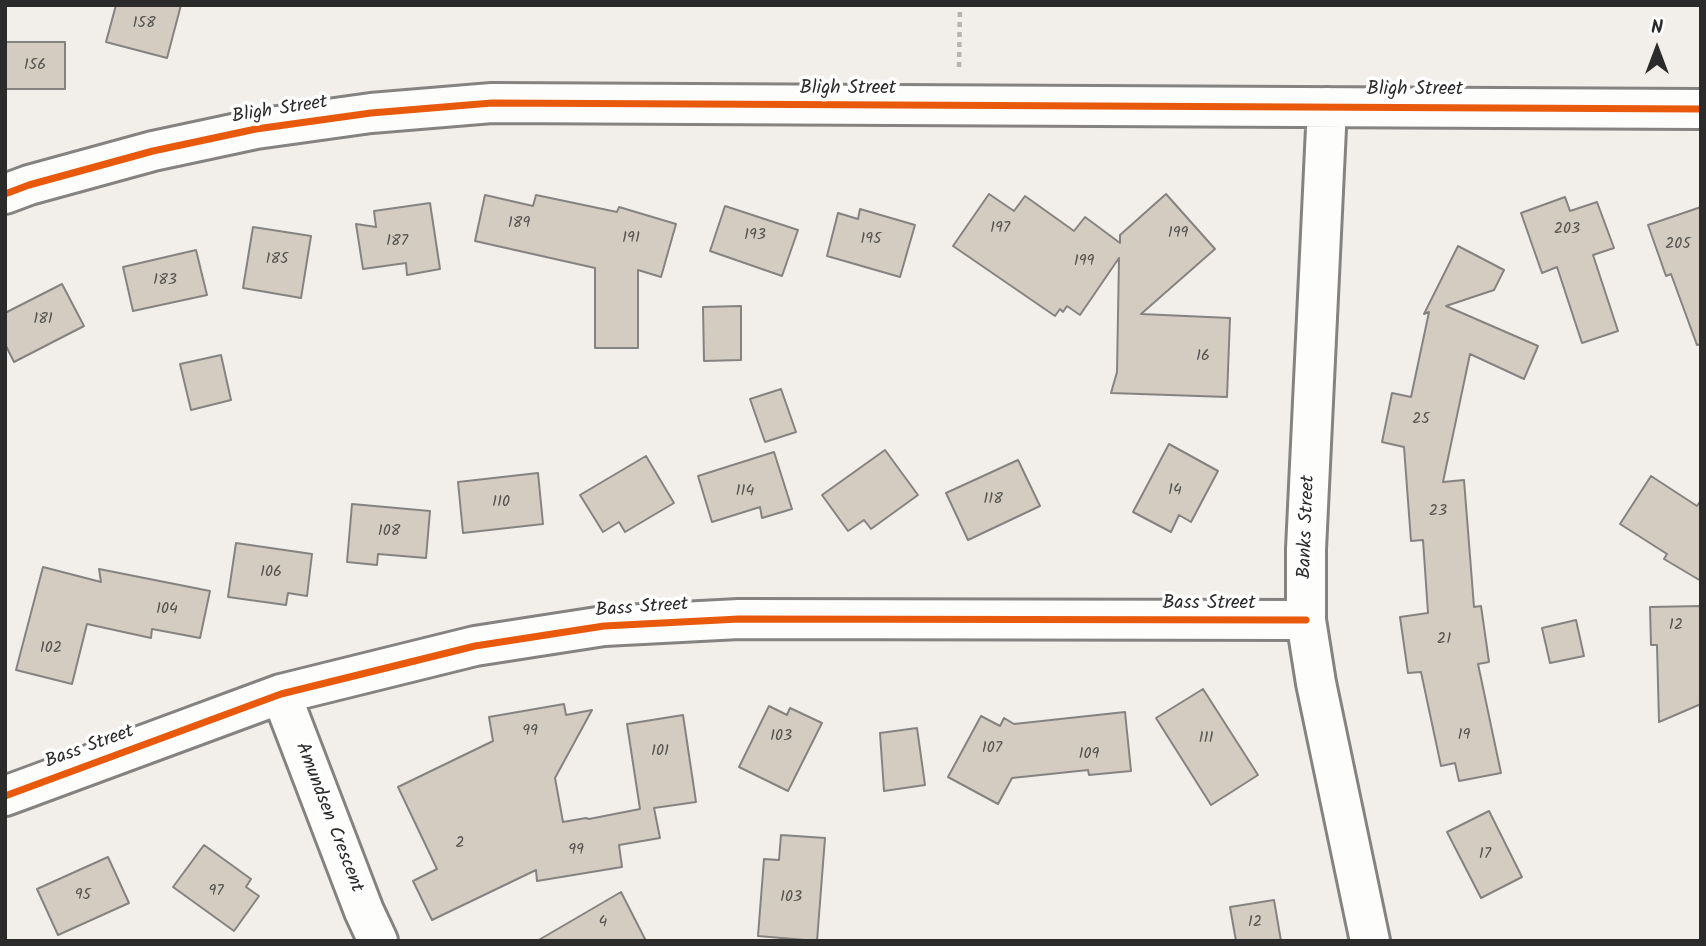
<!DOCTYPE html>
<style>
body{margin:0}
#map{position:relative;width:1706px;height:946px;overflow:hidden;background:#f2efea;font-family:Kalam,sans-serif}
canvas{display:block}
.frame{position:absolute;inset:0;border:7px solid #2b2b2b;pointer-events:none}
.north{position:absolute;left:1622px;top:14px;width:70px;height:70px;-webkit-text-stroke:5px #fff;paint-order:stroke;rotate:0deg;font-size:19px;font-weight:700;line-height:28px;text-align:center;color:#2b2b2b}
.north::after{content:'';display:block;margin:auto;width:24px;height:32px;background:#2b2b2b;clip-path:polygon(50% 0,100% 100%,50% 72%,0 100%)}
</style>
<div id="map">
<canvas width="1706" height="946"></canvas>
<div class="frame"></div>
<div class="north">N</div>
</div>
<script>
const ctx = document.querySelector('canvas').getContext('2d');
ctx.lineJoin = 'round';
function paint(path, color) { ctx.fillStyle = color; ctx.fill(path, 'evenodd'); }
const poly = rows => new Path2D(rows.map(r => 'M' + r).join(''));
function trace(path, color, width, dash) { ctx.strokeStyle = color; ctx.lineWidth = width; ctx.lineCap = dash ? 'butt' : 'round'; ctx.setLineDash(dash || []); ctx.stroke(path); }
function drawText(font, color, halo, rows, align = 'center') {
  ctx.font = font + ' Kalam,sans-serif'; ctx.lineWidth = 7; ctx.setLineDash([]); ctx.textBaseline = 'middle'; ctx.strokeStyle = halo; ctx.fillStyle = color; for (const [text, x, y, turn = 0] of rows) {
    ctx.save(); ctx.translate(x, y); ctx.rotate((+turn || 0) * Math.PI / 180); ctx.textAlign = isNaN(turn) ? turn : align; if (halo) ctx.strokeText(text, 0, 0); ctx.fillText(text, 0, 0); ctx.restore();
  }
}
const building = poly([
 [116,5,181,5,167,58,106,42,116,5],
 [5,42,65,42,65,89,5,89,5,42],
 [989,194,1014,211,1025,196,1074,231,1085,217,1120,243,1120,235,1166,194,1215,249,1141,314,1230,318,1227,397,1111,393,1117,372,1119,258,1080,315,1067,306,1063,312,1060,309,1055,316,953,246,989,194],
 [485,195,533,206,536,195,617,212,619,207,676,224,661,277,638,270,638,348,595,348,595,268,475,241,485,195],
 [1565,197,1570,211,1597,202,1614,248,1593,255,1618,331,1582,343,1557,267,1542,273,1521,213,1565,197],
 [430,203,440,269,407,275,406,263,363,269,356,224,376,227,374,211,430,203],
 [725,206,798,230,782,276,710,251,725,206],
 [1701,207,1701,344,1697,345,1671,274,1666,276,1648,225,1701,207],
 [860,209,915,225,900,277,827,256,838,213,858,219,860,209],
 [253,227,311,236,301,298,243,288,253,227],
 [1458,246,1504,270,1494,290,1446,306,1538,346,1524,379,1470,354,1443,482,1464,480,1474,607,1481,606,1489,662,1478,664,1501,773,1459,781,1455,763,1441,766,1421,672,1408,673,1400,617,1428,613,1423,540,1411,541,1404,447,1382,442,1392,393,1411,397,1429,312,1424,314,1458,246],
 [196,250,207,295,133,311,123,267,196,250],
 [62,284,84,326,14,362,5,344,5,313,62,284],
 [741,306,741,360,704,361,703,307,741,306],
 [221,355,231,400,191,410,180,364,221,355],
 [781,389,796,432,765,442,750,399,781,389],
 [1169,444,1218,471,1191,522,1179,515,1171,532,1133,512,1169,444],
 [885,450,918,495,871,529,864,520,848,531,822,495,885,450],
 [774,452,792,509,762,518,760,507,712,522,698,476,774,452],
 [646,456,674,503,625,532,619,522,603,532,580,495,646,456],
 [1018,460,1040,506,968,540,946,493,1018,460],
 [538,473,543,524,463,533,458,482,538,473],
 [1651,476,1697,506,1701,500,1701,581,1664,559,1667,554,1620,524,1651,476],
 [352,504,430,511,426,558,378,554,377,565,347,562,352,504],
 [236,543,312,554,307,596,288,593,286,605,228,597,236,543],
 [43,567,101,582,99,569,210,591,200,638,152,629,151,638,87,624,72,684,16,670,43,567],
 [1701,606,1701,704,1659,722,1657,645,1651,645,1650,607,1701,606],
 [1576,620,1584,656,1550,663,1542,628,1576,620],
 [1203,689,1258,775,1211,805,1156,718,1203,689],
 [564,704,566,715,592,710,555,778,563,822,586,818,589,819,640,809,627,724,683,715,696,802,654,808,660,838,619,845,622,867,537,881,536,870,432,920,413,881,437,869,398,787,493,741,489,717,564,704],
 [769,706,787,715,790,708,822,723,788,791,739,767,769,706],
 [1125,712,1131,771,1089,775,1088,770,1012,778,998,804,948,777,981,716,1000,726,1004,718,1014,724,1125,712],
 [917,728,925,785,884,791,880,733,917,728],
 [1489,811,1522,877,1481,898,1447,832,1489,811],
 [781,835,825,838,817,941,758,936,764,859,779,860,781,835],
 [204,845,251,879,246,887,259,896,234,931,173,887,204,845],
 [108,857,129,903,58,935,37,889,108,857],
 [621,892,646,941,537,941,621,892],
 [1274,900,1281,941,1236,941,1230,907,1274,900]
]);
paint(building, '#d4ccc1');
trace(building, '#858381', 2);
const minor = poly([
 [1327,107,1306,549,1306,620,1316,683,1370,941],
 [5,194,29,185,153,151,256,129,371,113,492,103,1701,109],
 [281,694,364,911,378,941],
 [5,796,281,694,475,646,604,626,739,619,1306,620]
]);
trace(minor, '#858381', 44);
trace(poly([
 [959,67,960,5]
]), '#b5b4b4', 4.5, [5, 5]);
trace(minor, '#fdfdfc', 38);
trace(poly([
 [5,194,29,185,153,151,256,129,371,113,492,103,1701,109],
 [5,796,281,694,475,646,604,626,739,619,1306,620]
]), '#e8590c', 7);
drawText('16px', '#555350', null, [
 ["158",144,24],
 ["156",35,66],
 ["189",519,224],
 ["197",1000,229],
 ["203",1567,230],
 ["199",1178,234],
 ["193",755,236],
 ["191",631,239],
 ["195",871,240],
 ["187",397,242],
 ["205",1678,245],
 ["185",277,260],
 ["199",1084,262],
 ["183",165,281],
 ["181",43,320],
 ["16",1203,357],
 ["25",1421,420],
 ["14",1175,491],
 ["114",745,492],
 ["118",993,500],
 ["110",501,503],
 ["23",1438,512],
 ["108",389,532],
 ["106",271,573],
 ["104",167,610],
 ["12",1676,626],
 ["21",1444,640],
 ["102",51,649],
 ["99",530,732],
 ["19",1464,736],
 ["103",781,737],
 ["111",1206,739],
 ["107",992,749],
 ["101",660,752],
 ["109",1089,755],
 ["2",460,844],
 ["99",576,851],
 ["17",1485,855],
 ["97",216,892],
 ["95",83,896],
 ["103",791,898],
 ["4",603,923],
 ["12",1255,923]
]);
drawText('19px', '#2b2b2b', '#fff', [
 ["Bligh Street",848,90],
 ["Bligh Street",1415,91],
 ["Bligh Street",280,111,-9],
 ["Banks Street",1308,527,-88],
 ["Bass Street",1209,605],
 ["Bass Street",642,609,-4],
 ["Bass Street",90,748,-20],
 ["Amundsen Crescent",328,818,69]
]);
</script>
